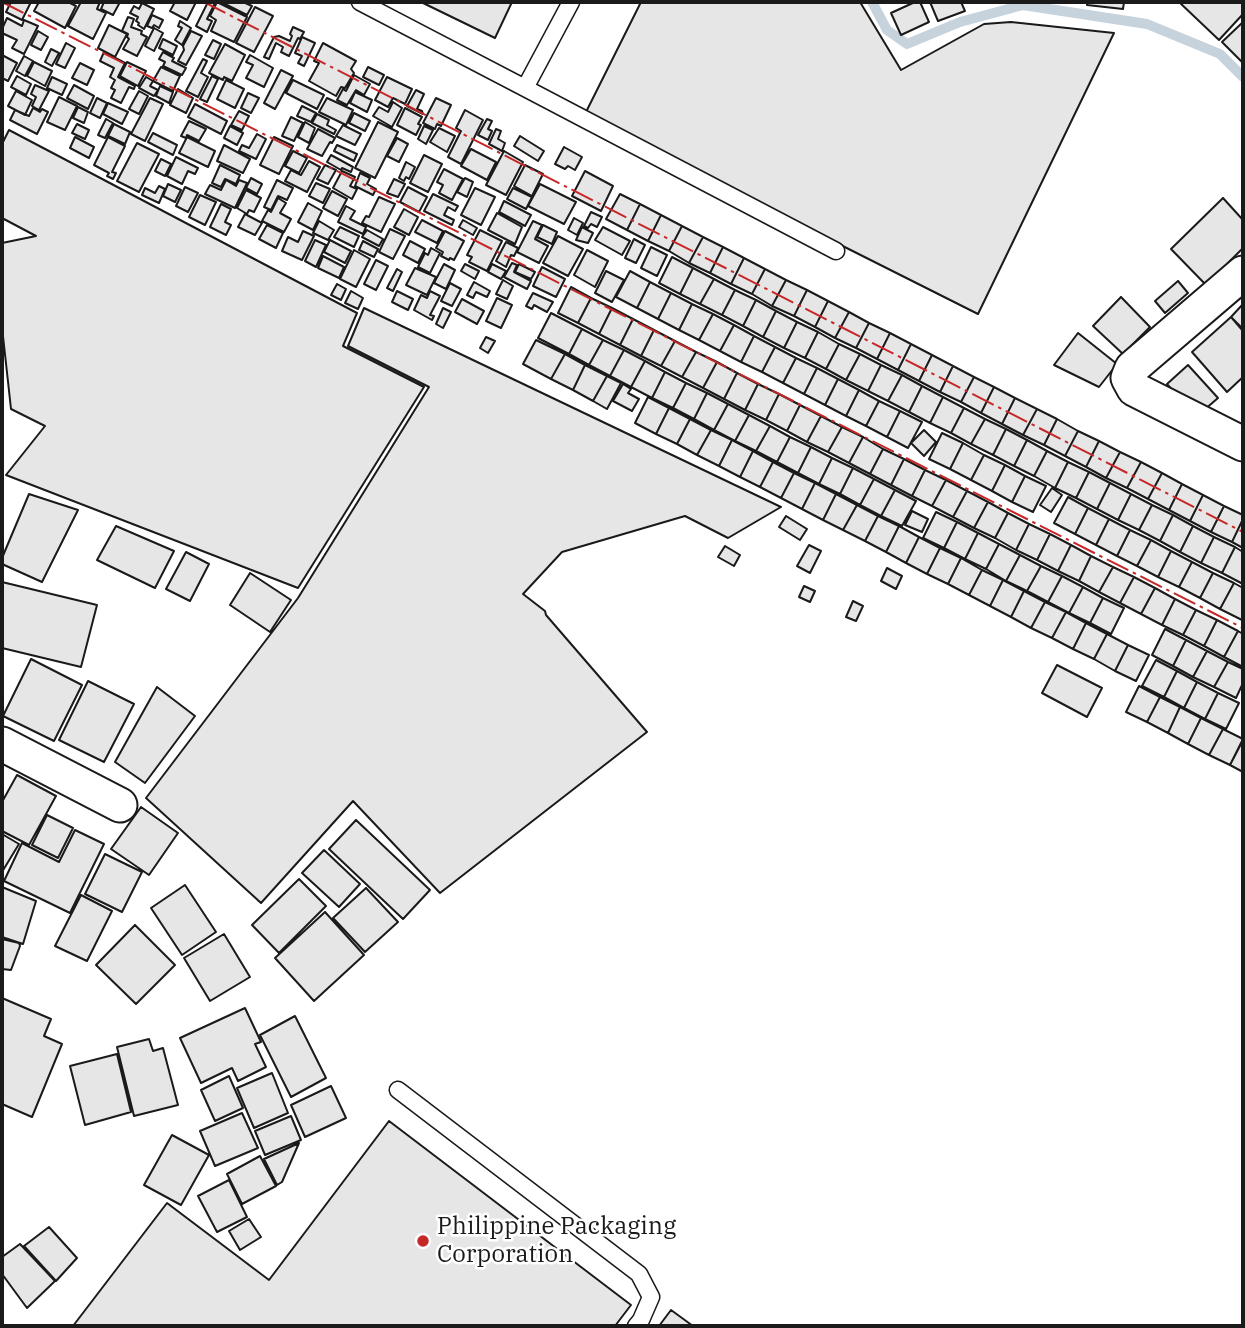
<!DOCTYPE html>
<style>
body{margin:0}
#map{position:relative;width:1245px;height:1328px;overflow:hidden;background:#fff;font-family:"IBM Plex Serif",serif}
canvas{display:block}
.frame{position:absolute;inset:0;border:4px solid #1a1a1a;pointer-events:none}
</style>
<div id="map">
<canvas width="1245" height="1328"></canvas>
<div class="frame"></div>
</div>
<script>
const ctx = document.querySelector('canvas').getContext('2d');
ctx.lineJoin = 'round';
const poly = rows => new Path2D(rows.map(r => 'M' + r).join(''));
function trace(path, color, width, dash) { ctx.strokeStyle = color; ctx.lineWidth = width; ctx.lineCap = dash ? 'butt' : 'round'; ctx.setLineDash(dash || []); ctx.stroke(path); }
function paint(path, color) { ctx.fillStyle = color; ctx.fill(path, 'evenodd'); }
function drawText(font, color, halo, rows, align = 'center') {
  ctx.font = font + ' "IBM Plex Serif",serif'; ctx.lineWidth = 5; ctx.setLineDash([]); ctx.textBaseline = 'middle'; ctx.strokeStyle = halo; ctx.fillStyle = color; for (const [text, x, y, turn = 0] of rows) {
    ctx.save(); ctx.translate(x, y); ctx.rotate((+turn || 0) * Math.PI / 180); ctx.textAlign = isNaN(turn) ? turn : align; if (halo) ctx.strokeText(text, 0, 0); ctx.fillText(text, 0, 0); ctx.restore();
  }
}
trace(poly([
 [872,2,887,30,907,44,960,22,1023,5,1147,24,1220,54,1243,77]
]), '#c6d2dc', 10);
const building = poly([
 [11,2,31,2,22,20,6,12,11,2],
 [39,2,68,2,76,6,65,28,34,11,39,2],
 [81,2,100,2,97,9,106,13,93,39,68,26,81,2],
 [104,2,120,2,113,15,101,9,104,2],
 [175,2,196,2,187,20,170,11,175,2],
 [208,2,215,3,207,19,212,21,207,32,196,26,208,2],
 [217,2,247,17,234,42,211,31,216,20,210,16,217,2],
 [221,2,243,2,252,6,247,15,221,2],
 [421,2,512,2,495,38,421,2],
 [641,2,860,2,901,70,984,24,1011,22,1114,33,978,314,584,116,641,2],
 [915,2,920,2,929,22,901,35,891,13,915,2],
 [930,2,961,2,965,11,938,21,930,2],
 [1087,2,1124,2,1123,9,1087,5,1087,2],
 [1179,2,1243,2,1243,14,1219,40,1179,2],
 [142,3,154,9,144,29,138,25,139,23,136,21,138,17,130,13,134,6,139,9,142,3],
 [255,7,273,16,254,52,236,43,255,7],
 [152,15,163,20,159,28,154,25,152,28,147,26,152,15],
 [128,17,134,19,131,27,142,31,141,34,147,37,137,56,123,49,129,39,127,37,128,34,122,31,128,17],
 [7,18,22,26,24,20,38,26,24,54,12,48,17,40,2,33,2,29,7,18],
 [180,21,191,28,182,45,175,40,182,28,178,26,180,21],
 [1243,22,1243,63,1222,42,1243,22],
 [109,25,127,34,115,57,98,48,109,25],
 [293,27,304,32,300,39,298,38,289,56,281,52,283,47,276,43,269,59,264,57,274,37,279,36,290,41,292,36,290,34,293,27],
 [154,28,163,33,154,51,145,46,154,28],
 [38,31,48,37,41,50,31,45,38,31],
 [191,31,202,36,186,65,178,61,184,50,183,46,191,31],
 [302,37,315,43,304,66,298,63,302,56,295,53,302,37],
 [163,39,177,46,173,55,159,48,163,39],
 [213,40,221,44,214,59,205,55,213,40],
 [66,43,75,48,65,68,56,64,66,43],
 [323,43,356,61,351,69,354,73,345,88,341,87,336,96,309,81,319,63,314,61,323,43],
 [225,44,245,55,232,81,224,77,223,80,209,73,225,44],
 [51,49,59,53,52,66,45,62,51,49],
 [104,52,125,63,118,77,135,86,134,89,129,87,121,103,111,98,115,90,111,88,115,80,110,77,114,68,100,61,104,52],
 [163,52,174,58,172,61,186,68,182,75,163,66,165,62,159,59,163,52],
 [2,55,17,63,8,81,2,78,2,55],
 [250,55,273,68,264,87,246,78,253,65,246,62,250,55],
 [24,56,33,61,25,76,16,71,24,56],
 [203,59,207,61,201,73,208,77,198,97,186,91,203,59],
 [34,62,52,71,45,86,27,76,34,62],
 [127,62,146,71,138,86,120,76,127,62],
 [80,63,94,70,87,85,72,78,80,63],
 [161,67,180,76,173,91,153,81,161,67],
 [368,67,384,75,379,85,363,77,368,67],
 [281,70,293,76,275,109,264,103,281,70],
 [354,75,370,84,364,95,356,90,347,105,337,100,343,89,346,91,354,75],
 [17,76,31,84,26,95,11,87,17,76],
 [212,76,218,79,207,102,200,99,212,76],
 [52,77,67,84,62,95,47,88,52,77],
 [146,77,153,81,150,86,158,90,154,96,139,88,146,77],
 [387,77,412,89,405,104,393,98,388,107,375,100,387,77],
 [226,80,244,89,235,108,217,99,226,80],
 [293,80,324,95,317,109,286,93,293,80],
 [35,85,49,91,39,110,32,106,36,97,31,94,35,85],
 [74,85,94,96,88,109,67,98,74,85],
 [160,86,173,92,169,103,156,96,160,86],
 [178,89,193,98,186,113,170,105,178,89],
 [416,90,424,94,417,109,422,111,423,114,407,106,416,90],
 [16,91,32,100,25,115,8,106,16,91],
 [139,91,148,96,139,114,129,109,139,91],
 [355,92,372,100,367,112,350,103,355,92],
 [248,93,259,98,251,113,241,108,248,93],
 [59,97,77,106,65,130,47,122,59,97],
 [97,98,107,103,100,118,90,113,97,98],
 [150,98,163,104,145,141,131,134,150,98],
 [327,98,353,110,346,125,319,112,327,98],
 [436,98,451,105,441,126,437,124,435,129,423,123,436,98],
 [393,102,402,108,392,127,373,116,379,107,388,112,393,102],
 [108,103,128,112,122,124,103,114,108,103],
 [195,104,227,121,221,134,188,117,195,104],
 [302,106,316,113,311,122,297,116,302,106],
 [78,107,88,112,84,123,73,118,78,107],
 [33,108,40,112,42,109,48,112,37,134,10,120,15,110,29,116,33,108],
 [405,108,422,117,418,124,421,125,416,135,397,125,405,108],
 [465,110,483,120,461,164,448,157,461,131,456,128,465,110],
 [239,111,249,116,242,130,231,125,239,111],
 [354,113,370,121,365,131,349,123,354,113],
 [317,114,329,120,327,125,336,130,334,134,312,123,317,114],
 [291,117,303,123,294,141,282,136,291,117],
 [106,119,113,123,105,138,98,135,106,119],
 [487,119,492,121,488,129,492,131,488,140,478,135,487,119],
 [189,121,206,129,199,141,187,135,186,138,181,136,189,121],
 [305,122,315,128,309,143,298,137,305,122],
 [378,122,398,132,375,178,355,168,378,122],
 [77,124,89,130,85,139,72,133,77,124],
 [114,124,130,132,125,144,108,136,114,124],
 [343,125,361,134,355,145,336,136,343,125],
 [230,126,243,133,237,145,224,138,230,126],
 [424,126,433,130,426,144,418,139,424,126],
 [439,128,455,136,447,152,430,142,439,128],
 [318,129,335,138,332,143,330,142,322,156,307,149,318,129],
 [496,129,501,131,498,139,505,143,502,151,489,144,496,129],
 [9,130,357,313,343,346,424,387,298,588,6,475,45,426,11,409,2,327,2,243,36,236,2,218,2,144,9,130],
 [153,133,177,145,173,155,148,142,153,133],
 [257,134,266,139,256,159,239,151,242,145,249,148,257,134],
 [520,136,544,151,538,161,514,146,520,136],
 [75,137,94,147,89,158,70,148,75,137],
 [108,137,125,146,112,172,116,173,113,179,107,176,109,173,94,165,108,137],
 [187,137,215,151,208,167,179,153,187,137],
 [274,137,293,146,279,174,260,165,274,137],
 [397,138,408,144,399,162,387,156,397,138],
 [137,143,159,154,139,192,117,181,137,143],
 [224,145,250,159,243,173,217,161,224,145],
 [337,145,357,154,354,161,334,151,337,145],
 [564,147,582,157,575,170,568,166,565,169,555,164,564,147],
 [471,149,496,162,487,180,461,166,471,149],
 [293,151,307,158,299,173,285,166,293,151],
 [504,151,523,162,506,195,486,185,504,151],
 [331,155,353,167,351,172,342,168,341,170,327,162,331,155],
 [424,155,442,164,428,192,410,183,424,155],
 [176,157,198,168,195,174,188,171,182,184,167,176,176,157],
 [161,159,171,164,165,176,155,171,161,159],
 [309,161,320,167,307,192,285,181,291,170,301,175,309,161],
 [406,162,415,167,409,179,406,177,404,181,399,178,406,162],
 [220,165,240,175,236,184,225,179,221,187,212,183,220,165],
 [325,165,336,170,328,184,317,179,325,165],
 [525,165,543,174,532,196,514,186,525,165],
 [444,169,463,179,452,200,439,193,443,185,437,182,444,169],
 [342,171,355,177,350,186,357,189,352,199,333,188,342,171],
 [585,171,613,186,601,211,572,196,585,171],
 [360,173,370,178,367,184,376,189,373,195,355,186,360,173],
 [251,178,262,184,257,194,246,188,251,178],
 [465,178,473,182,467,197,457,192,465,178],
 [394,179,405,184,398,197,387,193,394,179],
 [226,180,236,186,239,180,247,183,235,208,205,194,210,185,221,190,226,180],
 [277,180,293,188,287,200,278,196,271,210,264,207,277,180],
 [316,183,330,189,323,203,309,196,316,183],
 [168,184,181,190,175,202,163,196,168,184],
 [540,184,576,202,564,224,528,206,540,184],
 [159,186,165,189,159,203,142,195,145,188,155,193,159,186],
 [185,187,198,193,188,212,176,206,185,187],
 [408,187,427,197,419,212,400,202,408,187],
 [475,188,495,197,481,225,461,215,475,188],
 [513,188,532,197,526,209,507,199,513,188],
 [246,190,261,198,254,212,249,210,247,214,237,208,246,190],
 [332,191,347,199,338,216,323,208,332,191],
 [433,194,458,206,455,211,448,207,444,215,454,220,452,225,424,211,433,194],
 [620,194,640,204,627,230,606,219,620,194],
 [200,195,216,202,205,225,189,217,200,195],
 [379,197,395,204,381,232,362,223,366,216,369,217,379,197],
 [278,198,286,203,280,213,291,219,284,232,262,221,268,210,271,212,278,198],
 [1223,198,1243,220,1243,248,1206,285,1171,249,1223,198],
 [504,201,531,215,525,226,499,212,504,201],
 [308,203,322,211,313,230,298,222,308,203],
 [221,204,231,209,225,222,231,225,226,235,210,227,221,204],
 [640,204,661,215,648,241,627,230,640,204],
 [346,206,355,211,350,219,366,227,363,234,338,222,346,206],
 [404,209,418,217,409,235,394,227,404,209],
 [591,212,602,217,597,227,591,224,588,228,584,226,591,212],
 [497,213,522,227,515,244,488,230,497,213],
 [245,214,262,223,255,235,238,227,245,214],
 [661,215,682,226,669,251,648,241,661,215],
 [574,218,583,223,577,235,568,230,574,218],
 [422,220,443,231,437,243,415,232,422,220],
 [463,220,477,228,473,235,459,227,463,220],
 [319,221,334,230,328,240,313,233,319,221],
 [533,221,542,225,535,239,548,246,539,263,517,252,533,221],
 [267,225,283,233,276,248,259,239,267,225],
 [543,225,557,232,552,244,537,237,543,225],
 [682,226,703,237,689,263,669,251,682,226],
 [340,227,359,236,354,247,334,237,340,227],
 [582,227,593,233,588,243,576,240,582,227],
 [603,227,630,241,622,255,595,240,603,227],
 [390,229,405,236,393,259,379,252,390,229],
 [367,230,383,239,379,246,362,237,367,230],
 [480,230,502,241,487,271,469,262,472,257,467,255,480,230],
 [303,231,314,236,302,260,282,251,288,237,298,242,303,231],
 [445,231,464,241,454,260,450,258,449,260,441,256,443,252,436,248,445,231],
 [558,236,583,249,568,276,543,263,558,236],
 [703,237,723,247,710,273,689,263,703,237],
 [634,239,645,245,636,263,625,258,634,239],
 [315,240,326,245,316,267,305,261,315,240],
 [330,240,351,251,345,263,324,252,330,240],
 [363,241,378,249,374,257,359,250,363,241],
 [410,241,425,249,418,263,403,255,410,241],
 [506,242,518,248,514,256,511,255,506,267,496,261,506,242],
 [651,247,667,255,657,276,641,268,651,247],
 [723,247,744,258,731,284,710,273,723,247],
 [431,248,440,253,430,273,418,267,425,253,428,255,431,248],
 [354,250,370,259,356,287,340,279,354,250],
 [587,250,608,261,595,287,574,275,587,250],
 [323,256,344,267,339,278,318,268,323,256],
 [672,257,693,268,680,294,659,283,672,257],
 [744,258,765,269,752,294,731,284,744,258],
 [376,260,388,266,376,290,364,284,376,260],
 [512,263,517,265,514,272,531,281,527,289,504,277,512,263],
 [444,264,455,270,446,289,434,283,444,264],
 [465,264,479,271,475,279,461,271,465,264],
 [492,264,506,271,501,279,488,272,492,264],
 [519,264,535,272,531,279,515,272,519,264],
 [542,267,565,279,556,297,533,286,542,267],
 [415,268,436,277,427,295,406,285,415,268],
 [693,268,714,279,700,304,680,294,693,268],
 [397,269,402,272,393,291,387,288,397,269],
 [765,269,786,280,772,306,752,294,765,269],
 [606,271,624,280,612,302,595,293,606,271],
 [630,271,650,282,637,308,616,297,630,271],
 [714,279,735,290,722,315,700,304,714,279],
 [503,280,513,286,507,299,496,294,503,280],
 [786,280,807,290,794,316,772,306,786,280],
 [1178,281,1188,293,1165,313,1155,301,1178,281],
 [474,282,490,291,487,297,476,292,473,298,467,295,474,282],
 [650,282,671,293,658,319,637,308,650,282],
 [450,283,461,289,452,306,441,301,450,283],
 [337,284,346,289,341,300,331,295,337,284],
 [571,287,591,298,578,323,558,313,571,287],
 [735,290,756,300,743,326,722,315,735,290],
 [807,290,828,301,815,327,794,316,807,290],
 [351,291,363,298,358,309,345,303,351,291],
 [397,291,413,299,408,310,392,302,397,291],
 [430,291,440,296,430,315,434,316,432,320,414,310,421,295,427,298,430,291],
 [533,293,553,302,547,312,534,305,532,309,526,306,533,293],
 [671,293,692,304,679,330,658,319,671,293],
 [1121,297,1150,327,1123,354,1093,326,1121,297],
 [497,298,512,305,501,328,486,321,497,298],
 [591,298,612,308,599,334,578,323,591,298],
 [462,299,484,311,477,324,455,312,462,299],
 [756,300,776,311,763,337,743,326,756,300],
 [828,301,849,312,835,338,815,327,828,301],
 [692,304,713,314,699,340,679,330,692,304],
 [1243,304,1243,329,1231,317,1243,304],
 [364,308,781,507,728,538,685,516,562,552,523,594,545,611,546,615,647,732,440,893,353,801,261,903,146,798,298,598,429,387,348,346,364,308],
 [443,308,451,312,443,328,436,324,443,308],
 [612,308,633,319,620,345,599,334,612,308],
 [776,311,797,322,784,348,763,337,776,311],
 [849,312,869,323,856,348,835,338,849,312],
 [551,313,582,329,569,354,538,338,551,313],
 [713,314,734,325,720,351,699,340,713,314],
 [1231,317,1243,331,1243,377,1227,392,1192,352,1231,317],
 [633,319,654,330,641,356,620,345,633,319],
 [797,322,818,332,805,358,784,348,797,322],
 [869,323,890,333,877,359,856,348,869,323],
 [734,325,754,336,741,362,720,351,734,325],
 [582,329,603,340,589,365,569,354,582,329],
 [654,330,675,341,661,366,641,356,654,330],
 [818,332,839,344,826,369,805,358,818,332],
 [890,333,911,344,898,370,877,359,890,333],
 [1078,333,1117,364,1099,387,1054,365,1078,333],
 [754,336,775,347,762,372,741,362,754,336],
 [486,337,495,341,488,353,480,348,486,337],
 [536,340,565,354,551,379,523,364,536,340],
 [603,340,624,350,610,376,589,365,603,340],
 [675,341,696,352,682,377,661,366,675,341],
 [839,344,860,354,846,380,826,369,839,344],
 [911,344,932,355,919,381,898,370,911,344],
 [775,347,796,358,783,383,762,372,775,347],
 [624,350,645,361,631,387,610,376,624,350],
 [696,352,717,362,703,388,682,377,696,352],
 [565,354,585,365,573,390,551,379,565,354],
 [860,354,881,365,868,391,846,380,860,354],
 [932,355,953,366,940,392,919,381,932,355],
 [796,358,817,368,804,394,783,383,796,358],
 [645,361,665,372,652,398,631,387,645,361],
 [717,362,737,373,724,399,703,388,717,362],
 [585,365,607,376,593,401,573,390,585,365],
 [881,365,902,375,888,401,868,391,881,365],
 [1188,365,1218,398,1196,417,1167,384,1188,365],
 [953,366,974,377,961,402,940,392,953,366],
 [817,368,838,379,825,405,804,394,817,368],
 [665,372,686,383,673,408,652,398,665,372],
 [737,373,758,384,745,410,724,399,737,373],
 [902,375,922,386,909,412,888,401,902,375],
 [607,376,621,383,607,409,593,401,607,376],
 [974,377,994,387,981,413,961,402,974,377],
 [838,379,859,390,846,416,825,405,838,379],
 [686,383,707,393,694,419,673,408,686,383],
 [623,384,631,389,628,393,639,399,632,411,613,401,623,384],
 [758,384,779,394,766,420,745,410,758,384],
 [922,386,943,397,930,423,909,412,922,386],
 [994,387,1015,398,1002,424,981,413,994,387],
 [859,390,879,401,866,426,846,416,859,390],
 [707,393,728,404,714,430,694,419,707,393],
 [779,394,800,405,787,431,766,420,779,394],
 [648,397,669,408,656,434,635,423,648,397],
 [943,397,964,408,951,433,930,423,943,397],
 [1015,398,1037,409,1023,435,1002,424,1015,398],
 [879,401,900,411,887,437,866,426,879,401],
 [728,404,749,415,735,441,714,430,728,404],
 [800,405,821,416,807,442,787,431,800,405],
 [669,408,690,419,677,444,656,434,669,408],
 [964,408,985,419,971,444,951,433,964,408],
 [1037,409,1057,419,1044,445,1023,435,1037,409],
 [900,411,922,422,908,448,887,437,900,411],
 [749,415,770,426,756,451,735,441,749,415],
 [821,416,842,427,828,452,807,442,821,416],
 [690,419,711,430,697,455,677,444,690,419],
 [985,419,1006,429,993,455,971,444,985,419],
 [1057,419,1078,431,1065,456,1044,445,1057,419],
 [770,426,790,437,777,462,756,451,770,426],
 [842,427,863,437,849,463,828,452,842,427],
 [1006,429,1027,440,1014,466,993,455,1006,429],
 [711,430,732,440,719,466,697,455,711,430],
 [924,430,936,442,924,456,911,443,924,430],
 [1078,431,1099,441,1086,467,1065,456,1078,431],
 [942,433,963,443,950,469,929,459,942,433],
 [790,437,811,447,798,473,777,462,790,437],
 [863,437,883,449,870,474,849,463,863,437],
 [732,440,753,451,740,477,719,466,732,440],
 [1027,440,1047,451,1034,476,1014,466,1027,440],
 [1099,441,1120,452,1106,478,1086,467,1099,441],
 [963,443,984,455,971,480,950,469,963,443],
 [811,447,832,458,819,484,798,473,811,447],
 [883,449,904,459,891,485,870,474,883,449],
 [753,451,773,462,760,487,740,477,753,451],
 [1047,451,1068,462,1055,488,1034,476,1047,451],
 [1120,452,1141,462,1127,488,1106,478,1120,452],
 [984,455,1005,465,992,491,971,480,984,455],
 [832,458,853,468,840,494,819,484,832,458],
 [904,459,925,470,912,496,891,485,904,459],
 [773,462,794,473,781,498,760,487,773,462],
 [1068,462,1089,472,1076,498,1055,488,1068,462],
 [1141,462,1162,473,1148,499,1127,488,1141,462],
 [1005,465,1025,476,1012,502,992,491,1005,465],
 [853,468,874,479,860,505,840,494,853,468],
 [925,470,946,480,932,506,912,496,925,470],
 [1089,472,1110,483,1097,509,1076,498,1089,472],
 [794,473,815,483,802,509,781,498,794,473],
 [1162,473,1182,484,1169,510,1148,499,1162,473],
 [1025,476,1046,486,1033,512,1012,502,1025,476],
 [874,479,895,490,881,516,860,505,874,479],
 [946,480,967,491,953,517,932,506,946,480],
 [815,483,836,494,823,520,802,509,815,483],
 [1110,483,1131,494,1118,520,1097,509,1110,483],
 [1182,484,1203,495,1190,521,1169,510,1182,484],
 [1052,488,1062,495,1051,512,1040,505,1052,488],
 [895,490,916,501,902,526,881,516,895,490],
 [967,491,988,502,974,528,953,517,967,491],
 [29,494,78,510,42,582,2,564,2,558,29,494],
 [836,494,857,505,843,530,823,520,836,494],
 [1131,494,1152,505,1139,530,1118,520,1131,494],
 [1203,495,1224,506,1211,532,1190,521,1203,495],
 [1068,497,1088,508,1075,534,1054,523,1068,497],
 [988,502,1008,513,995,538,974,528,988,502],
 [857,505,878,516,865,541,843,530,857,505],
 [1152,505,1173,515,1160,541,1139,530,1152,505],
 [1224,506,1243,515,1243,519,1232,542,1211,532,1224,506],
 [1088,508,1109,519,1096,545,1075,534,1088,508],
 [912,511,928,519,922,532,905,525,912,511],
 [936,512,957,522,944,548,923,538,936,512],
 [1008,513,1029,524,1016,550,995,538,1008,513],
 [1173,515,1193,526,1180,552,1160,541,1173,515],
 [786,516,807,529,800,540,779,527,786,516],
 [878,516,899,526,886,552,865,541,878,516],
 [1109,519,1130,530,1117,556,1096,545,1109,519],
 [1243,519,1243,548,1232,542,1243,519],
 [957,522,978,533,965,559,944,548,957,522],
 [1029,524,1050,534,1037,560,1016,550,1029,524],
 [116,526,174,551,155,588,97,560,116,526],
 [899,526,919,537,906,563,886,552,899,526],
 [1193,526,1214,537,1201,563,1180,552,1193,526],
 [1130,530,1151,540,1137,566,1117,556,1130,530],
 [978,533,999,544,986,569,965,559,978,533],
 [1050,534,1071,545,1058,571,1037,560,1050,534],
 [919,537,940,548,927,574,906,563,919,537],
 [1214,537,1235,547,1222,573,1201,563,1214,537],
 [1151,540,1171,551,1158,577,1137,566,1151,540],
 [999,544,1020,555,1006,581,986,569,999,544],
 [809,545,821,551,810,573,797,566,809,545],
 [1071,545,1091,556,1079,581,1058,571,1071,545],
 [725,546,740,555,734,566,718,557,725,546],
 [1235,547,1243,552,1243,584,1222,573,1235,547],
 [940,548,961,558,948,584,927,574,940,548],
 [1171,551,1192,562,1179,587,1158,577,1171,551],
 [186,552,209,564,190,601,166,589,186,552],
 [1020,555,1041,566,1027,591,1006,581,1020,555],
 [1091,556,1113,567,1099,592,1079,581,1091,556],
 [961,558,982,570,969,595,948,584,961,558],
 [1192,562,1213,573,1200,598,1179,587,1192,562],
 [1041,566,1062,576,1048,602,1027,591,1041,566],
 [1113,567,1134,577,1120,603,1099,592,1113,567],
 [887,568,902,576,896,589,881,581,887,568],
 [982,570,1003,580,990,606,969,595,982,570],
 [250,573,291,600,270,632,230,605,250,573],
 [1213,573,1234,583,1220,609,1200,598,1213,573],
 [1062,576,1083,587,1069,613,1048,602,1062,576],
 [1134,577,1155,588,1141,614,1120,603,1134,577],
 [1003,580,1024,591,1011,617,990,606,1003,580],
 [2,582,97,605,81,667,2,648,2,582],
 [1234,583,1243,588,1243,617,1242,620,1220,609,1234,583],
 [804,586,815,591,810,602,799,597,804,586],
 [1083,587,1103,598,1090,623,1069,613,1083,587],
 [1155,588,1175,599,1162,625,1141,614,1155,588],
 [1024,591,1045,602,1031,628,1011,617,1024,591],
 [1103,598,1124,608,1111,634,1090,623,1103,598],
 [1175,599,1196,610,1183,635,1162,625,1175,599],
 [853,601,863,606,856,621,846,617,853,601],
 [1045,602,1066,612,1052,638,1031,628,1045,602],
 [1196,610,1217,620,1204,646,1183,635,1196,610],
 [1066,612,1086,623,1073,649,1052,638,1066,612],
 [1217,620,1238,631,1224,657,1204,646,1217,620],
 [1086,623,1107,634,1094,659,1073,649,1086,623],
 [1165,629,1186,640,1173,666,1152,655,1165,629],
 [1238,631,1243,634,1243,667,1224,657,1238,631],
 [1107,634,1128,645,1115,671,1094,659,1107,634],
 [1186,640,1207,651,1193,677,1173,666,1186,640],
 [1128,645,1149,655,1136,681,1115,671,1128,645],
 [1207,651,1228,662,1214,687,1193,677,1207,651],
 [31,659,82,685,54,741,3,716,31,659],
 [1156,660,1177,671,1164,697,1142,686,1156,660],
 [1228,662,1243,669,1243,683,1236,698,1214,687,1228,662],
 [1057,665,1102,688,1087,717,1042,693,1057,665],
 [1177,671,1197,682,1184,708,1164,697,1177,671],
 [88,681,134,704,104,762,59,740,88,681],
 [1197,682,1218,693,1205,719,1184,708,1197,682],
 [1139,686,1160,697,1147,722,1126,712,1139,686],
 [157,687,195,716,145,783,115,762,157,687],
 [1218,693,1239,703,1226,729,1205,719,1218,693],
 [1160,697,1180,707,1168,733,1147,722,1160,697],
 [1180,707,1201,718,1188,744,1168,733,1180,707],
 [1201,718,1223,729,1209,755,1188,744,1201,718],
 [1223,729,1243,739,1230,765,1209,755,1223,729],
 [1243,740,1243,772,1230,765,1243,740],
 [17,775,56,796,29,845,2,831,2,802,17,775],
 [141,807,178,833,149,875,111,849,141,807],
 [47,815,73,828,58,858,32,845,47,815],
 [356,820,430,890,403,919,329,849,356,820],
 [75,830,104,844,70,913,4,881,22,843,59,862,75,830],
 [2,834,19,844,2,872,2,834],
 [324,850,360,884,339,907,302,873,324,850],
 [105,854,142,872,122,912,85,894,105,854],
 [299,879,326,906,279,953,252,925,299,879],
 [185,885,216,932,182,955,151,908,185,885],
 [2,887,36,901,23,944,2,937,2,887],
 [366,888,398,922,365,952,333,918,366,888],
 [81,895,112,911,87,961,55,946,81,895],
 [325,912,364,955,314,1001,275,958,325,912],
 [135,925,175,965,136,1004,96,965,135,925],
 [224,934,250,977,210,1001,184,958,224,934],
 [2,939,19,943,20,946,11,970,2,969,2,939],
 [2,998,51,1019,44,1036,62,1044,32,1117,2,1104,2,998],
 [245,1008,261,1042,255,1044,266,1067,238,1081,232,1068,201,1083,180,1038,245,1008],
 [295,1016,326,1078,291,1097,260,1035,295,1016],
 [149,1039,153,1051,163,1048,178,1105,134,1116,117,1047,149,1039],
 [117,1054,131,1112,85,1125,70,1066,117,1054],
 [272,1073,288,1113,254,1128,237,1088,272,1073],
 [229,1076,243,1108,215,1121,201,1090,229,1076],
 [331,1086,346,1118,305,1137,291,1105,331,1086],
 [242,1113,258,1148,215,1166,200,1131,242,1113],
 [291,1116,301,1140,265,1155,255,1131,291,1116],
 [389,1121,631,1305,615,1326,73,1326,167,1203,269,1280,389,1121],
 [172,1135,209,1155,181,1205,144,1185,172,1135],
 [299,1143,282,1182,277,1185,264,1159,299,1143],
 [260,1156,276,1186,242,1204,227,1174,260,1156],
 [229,1180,247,1217,217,1232,198,1196,229,1180],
 [249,1219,261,1237,240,1250,229,1231,249,1219],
 [49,1227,77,1258,56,1281,24,1246,49,1227],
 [20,1244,55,1281,27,1308,2,1274,2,1257,20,1244],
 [671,1310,693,1326,659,1326,671,1310]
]);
paint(building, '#e6e6e6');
trace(building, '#1a1a1a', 2);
const lane = poly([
 [360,2,525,88,571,2],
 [525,88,836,251],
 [398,1090,639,1274,651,1297,641,1320,636,1326]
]);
const street = poly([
 [1243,273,1132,368,1128,378,1134,389,1243,444],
 [2,744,120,805]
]);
trace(lane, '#1a1a1a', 19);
trace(street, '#1a1a1a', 37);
trace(lane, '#fff', 16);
trace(street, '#fff', 33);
trace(poly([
 [2,2,1243,628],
 [204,2,1243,532]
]), '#c62828', 2, [24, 5, 3.5, 5]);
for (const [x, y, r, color] of [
 [423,1241,7,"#c62828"]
]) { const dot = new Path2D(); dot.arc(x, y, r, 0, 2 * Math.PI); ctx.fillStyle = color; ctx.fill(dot); trace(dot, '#fff', 2.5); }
drawText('24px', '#1a1a1a', '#fff', [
 ["Philippine Packaging",437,1227],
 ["Corporation",437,1255]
], 'left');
</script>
